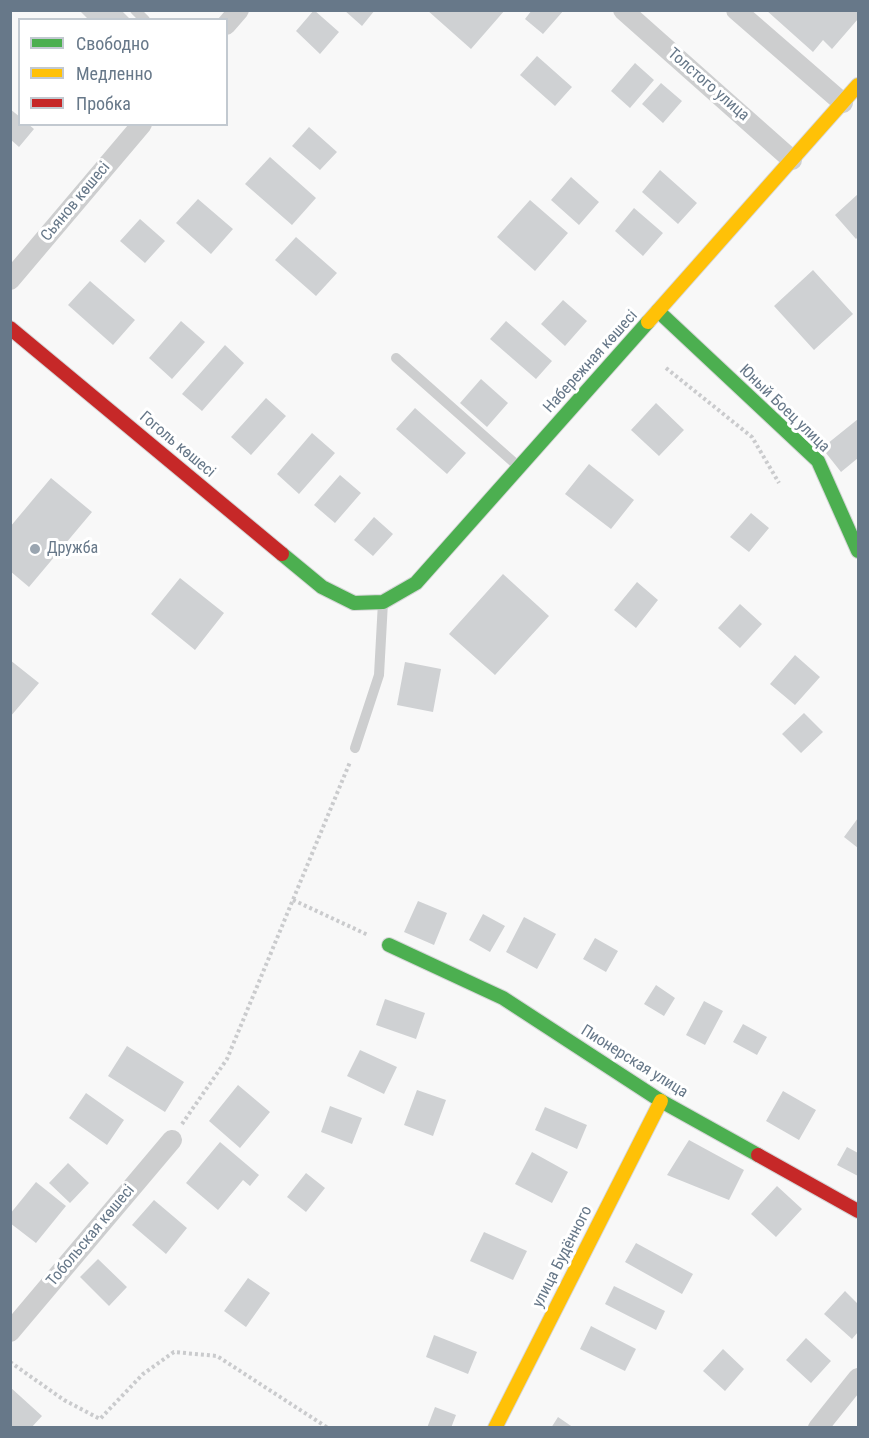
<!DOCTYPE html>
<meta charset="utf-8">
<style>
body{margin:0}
#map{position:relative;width:869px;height:1438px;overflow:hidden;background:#f8f8f8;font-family:"Roboto Condensed",sans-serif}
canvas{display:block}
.frame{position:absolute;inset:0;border:12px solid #677889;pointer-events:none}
.legend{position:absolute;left:18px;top:18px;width:210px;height:108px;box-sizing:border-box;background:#fff;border:2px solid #c2c9d0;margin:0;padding:8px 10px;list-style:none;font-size:18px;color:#677889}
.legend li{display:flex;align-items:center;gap:12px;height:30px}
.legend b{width:30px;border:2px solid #c2c9d0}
</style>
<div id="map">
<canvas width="869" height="1438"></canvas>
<div class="frame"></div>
<ul class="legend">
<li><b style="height:8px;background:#4caf50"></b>Свободно</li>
<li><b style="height:8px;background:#ffc107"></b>Медленно</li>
<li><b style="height:8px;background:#c62828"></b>Пробка</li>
</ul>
</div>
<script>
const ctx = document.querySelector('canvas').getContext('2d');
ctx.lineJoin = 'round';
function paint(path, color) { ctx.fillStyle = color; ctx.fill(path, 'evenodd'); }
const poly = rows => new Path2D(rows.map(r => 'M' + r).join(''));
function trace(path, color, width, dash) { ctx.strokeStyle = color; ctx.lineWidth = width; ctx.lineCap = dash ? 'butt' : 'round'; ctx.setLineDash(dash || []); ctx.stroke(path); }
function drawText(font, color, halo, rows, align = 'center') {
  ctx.font = font + ' "Roboto Condensed",sans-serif'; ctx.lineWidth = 6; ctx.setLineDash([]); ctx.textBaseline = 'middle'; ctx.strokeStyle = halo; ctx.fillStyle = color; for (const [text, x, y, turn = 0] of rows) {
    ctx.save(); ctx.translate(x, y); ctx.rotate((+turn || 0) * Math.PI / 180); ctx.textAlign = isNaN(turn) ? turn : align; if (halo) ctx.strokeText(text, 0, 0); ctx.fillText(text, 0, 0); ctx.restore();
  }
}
paint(poly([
 [79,10,121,10,131,20,89,20],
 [314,10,339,32,320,54,296,31],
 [344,10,375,10,362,26],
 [427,10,505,10,471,49],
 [532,10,564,10,543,34,525,19],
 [766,10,858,10,858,19,832,49,823,40,813,52],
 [537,56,572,87,555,106,520,75],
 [635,63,654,80,630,108,611,91],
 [661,83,682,101,663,123,642,104],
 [10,109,20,117,20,124,28,124,34,129,19,147,10,139],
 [309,127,337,152,320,170,292,146],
 [270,157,316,198,292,225,245,184],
 [660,170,697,203,678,224,642,192],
 [571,177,599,202,579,225,551,200],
 [858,194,858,237,856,239,835,215],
 [198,199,233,229,211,254,176,223],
 [530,200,568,233,535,271,497,237],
 [634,208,663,233,643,256,615,231],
 [140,219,165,241,145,263,120,241],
 [296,237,337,273,316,296,275,260],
 [813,270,853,314,814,350,774,306],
 [90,281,135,320,113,345,68,305],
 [563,300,587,321,565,346,541,324],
 [181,321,205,342,172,379,149,358],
 [506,321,552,361,536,379,490,339],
 [225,345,244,363,202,411,182,394],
 [481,379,508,403,487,427,460,403],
 [266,398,286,416,251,455,231,437],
 [656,403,684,430,659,456,631,430],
 [415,408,466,453,447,474,396,429],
 [858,419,858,458,841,472,822,448],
 [312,433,335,453,299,494,277,474],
 [589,464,634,500,611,529,565,494],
 [340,475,361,493,335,523,314,505],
 [51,478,92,512,29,587,10,571,10,527],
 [751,513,769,528,749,552,730,537],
 [374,517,393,534,373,556,354,540],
 [503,574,549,616,495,675,449,634],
 [180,578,224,613,195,650,151,614],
 [637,582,658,600,636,628,614,610],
 [740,604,762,624,740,648,718,628],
 [795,655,820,677,795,705,770,684],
 [10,660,39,683,10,717],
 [405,662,441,669,433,712,397,705],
 [804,713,823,732,801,753,782,734],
 [858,818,858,848,844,837],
 [418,901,447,913,434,945,404,932],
 [483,914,505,926,490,952,469,940],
 [524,917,556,934,537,969,506,952],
 [595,938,618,951,606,972,583,959],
 [656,985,675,998,664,1016,644,1004],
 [385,999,425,1013,416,1039,376,1025],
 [704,1001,723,1011,705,1045,686,1035],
 [743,1024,767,1037,757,1055,733,1042],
 [127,1046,184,1082,165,1112,108,1076],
 [360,1050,397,1067,384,1094,347,1076],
 [238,1085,270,1112,240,1148,209,1121],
 [417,1090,446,1100,433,1136,404,1125],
 [783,1091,816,1110,799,1140,766,1121],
 [86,1093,124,1120,107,1145,69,1118],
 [330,1106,362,1118,352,1144,321,1132],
 [545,1107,587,1125,577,1149,535,1130],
 [689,1140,744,1170,729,1200,667,1175],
 [220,1142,259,1175,250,1186,243,1180,218,1210,186,1183],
 [847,1147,858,1153,858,1176,837,1165],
 [532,1152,568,1172,552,1203,515,1184],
 [68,1163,89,1183,70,1203,49,1183],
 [306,1173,325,1188,306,1212,287,1197],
 [36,1182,66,1206,36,1243,10,1223,10,1214],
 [777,1186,802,1209,776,1237,751,1214],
 [154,1200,187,1228,166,1254,132,1225],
 [484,1232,527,1251,513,1280,470,1261],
 [636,1243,693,1274,682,1294,625,1262],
 [98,1259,127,1287,109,1306,80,1277],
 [248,1278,270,1293,246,1327,224,1311],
 [614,1286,665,1311,656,1330,605,1304],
 [845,1291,858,1304,858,1332,852,1339,824,1314],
 [591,1326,636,1349,625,1371,580,1349],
 [434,1335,477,1352,468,1374,426,1357],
 [806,1338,831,1361,811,1383,786,1360],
 [723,1349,744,1369,725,1391,703,1371],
 [10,1387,42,1416,31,1428,10,1428],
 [435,1407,456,1415,451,1428,427,1428],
 [558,1417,574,1428,551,1428]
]), '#cfd1d3');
const fast = poly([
 [658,311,818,461,858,551],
 [282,554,322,587,354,603,383,602,416,583,648,322],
 [389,945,503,998,661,1101,758,1155]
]);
const slow = poly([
 [648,322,858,85],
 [495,1428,661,1101]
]);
const jam = poly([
 [10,328,282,554],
 [758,1155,858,1211]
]);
trace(fast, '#d5d6d7', 16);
trace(slow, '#d5d6d7', 16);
trace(jam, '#d5d6d7', 16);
trace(poly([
 [666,368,752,437,779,483],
 [293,900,368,935],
 [182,1124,227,1059,350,762],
 [10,1362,64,1400,100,1419,143,1374,174,1352,217,1356,328,1428]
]), '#cacbcd', 4, [3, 3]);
trace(poly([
 [135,10,145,20],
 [396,358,519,467],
 [355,748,379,675,383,602]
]), '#cdcecf', 10);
trace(poly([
 [623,10,792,160],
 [736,10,843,103],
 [226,25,239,10],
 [10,280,142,124],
 [10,1332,172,1140],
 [818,1428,858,1378]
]), '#cdcecf', 20);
trace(fast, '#4caf50', 14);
trace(slow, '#ffc107', 14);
trace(jam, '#c62828', 14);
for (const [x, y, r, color] of [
 [35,549,6,"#9aa5b0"]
]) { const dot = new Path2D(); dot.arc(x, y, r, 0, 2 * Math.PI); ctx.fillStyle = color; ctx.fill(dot); trace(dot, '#fff', 2); }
drawText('16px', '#677889', '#fff', [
 ["Толстого улица",708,85,41],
 ["Сьянов көшесі",76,202,-50],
 ["Набережная көшесі",591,362,-48],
 ["Юный Боец улица",784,409,44],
 ["Гоголь көшесі",177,445,40],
 ["Пионерская улица",634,1062,32],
 ["Тобольская көшесі",91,1236,-50],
 ["улица Будённого",563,1257,-63]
]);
drawText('16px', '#677889', '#fff', [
 ["Дружба",47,549]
], 'left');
</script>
